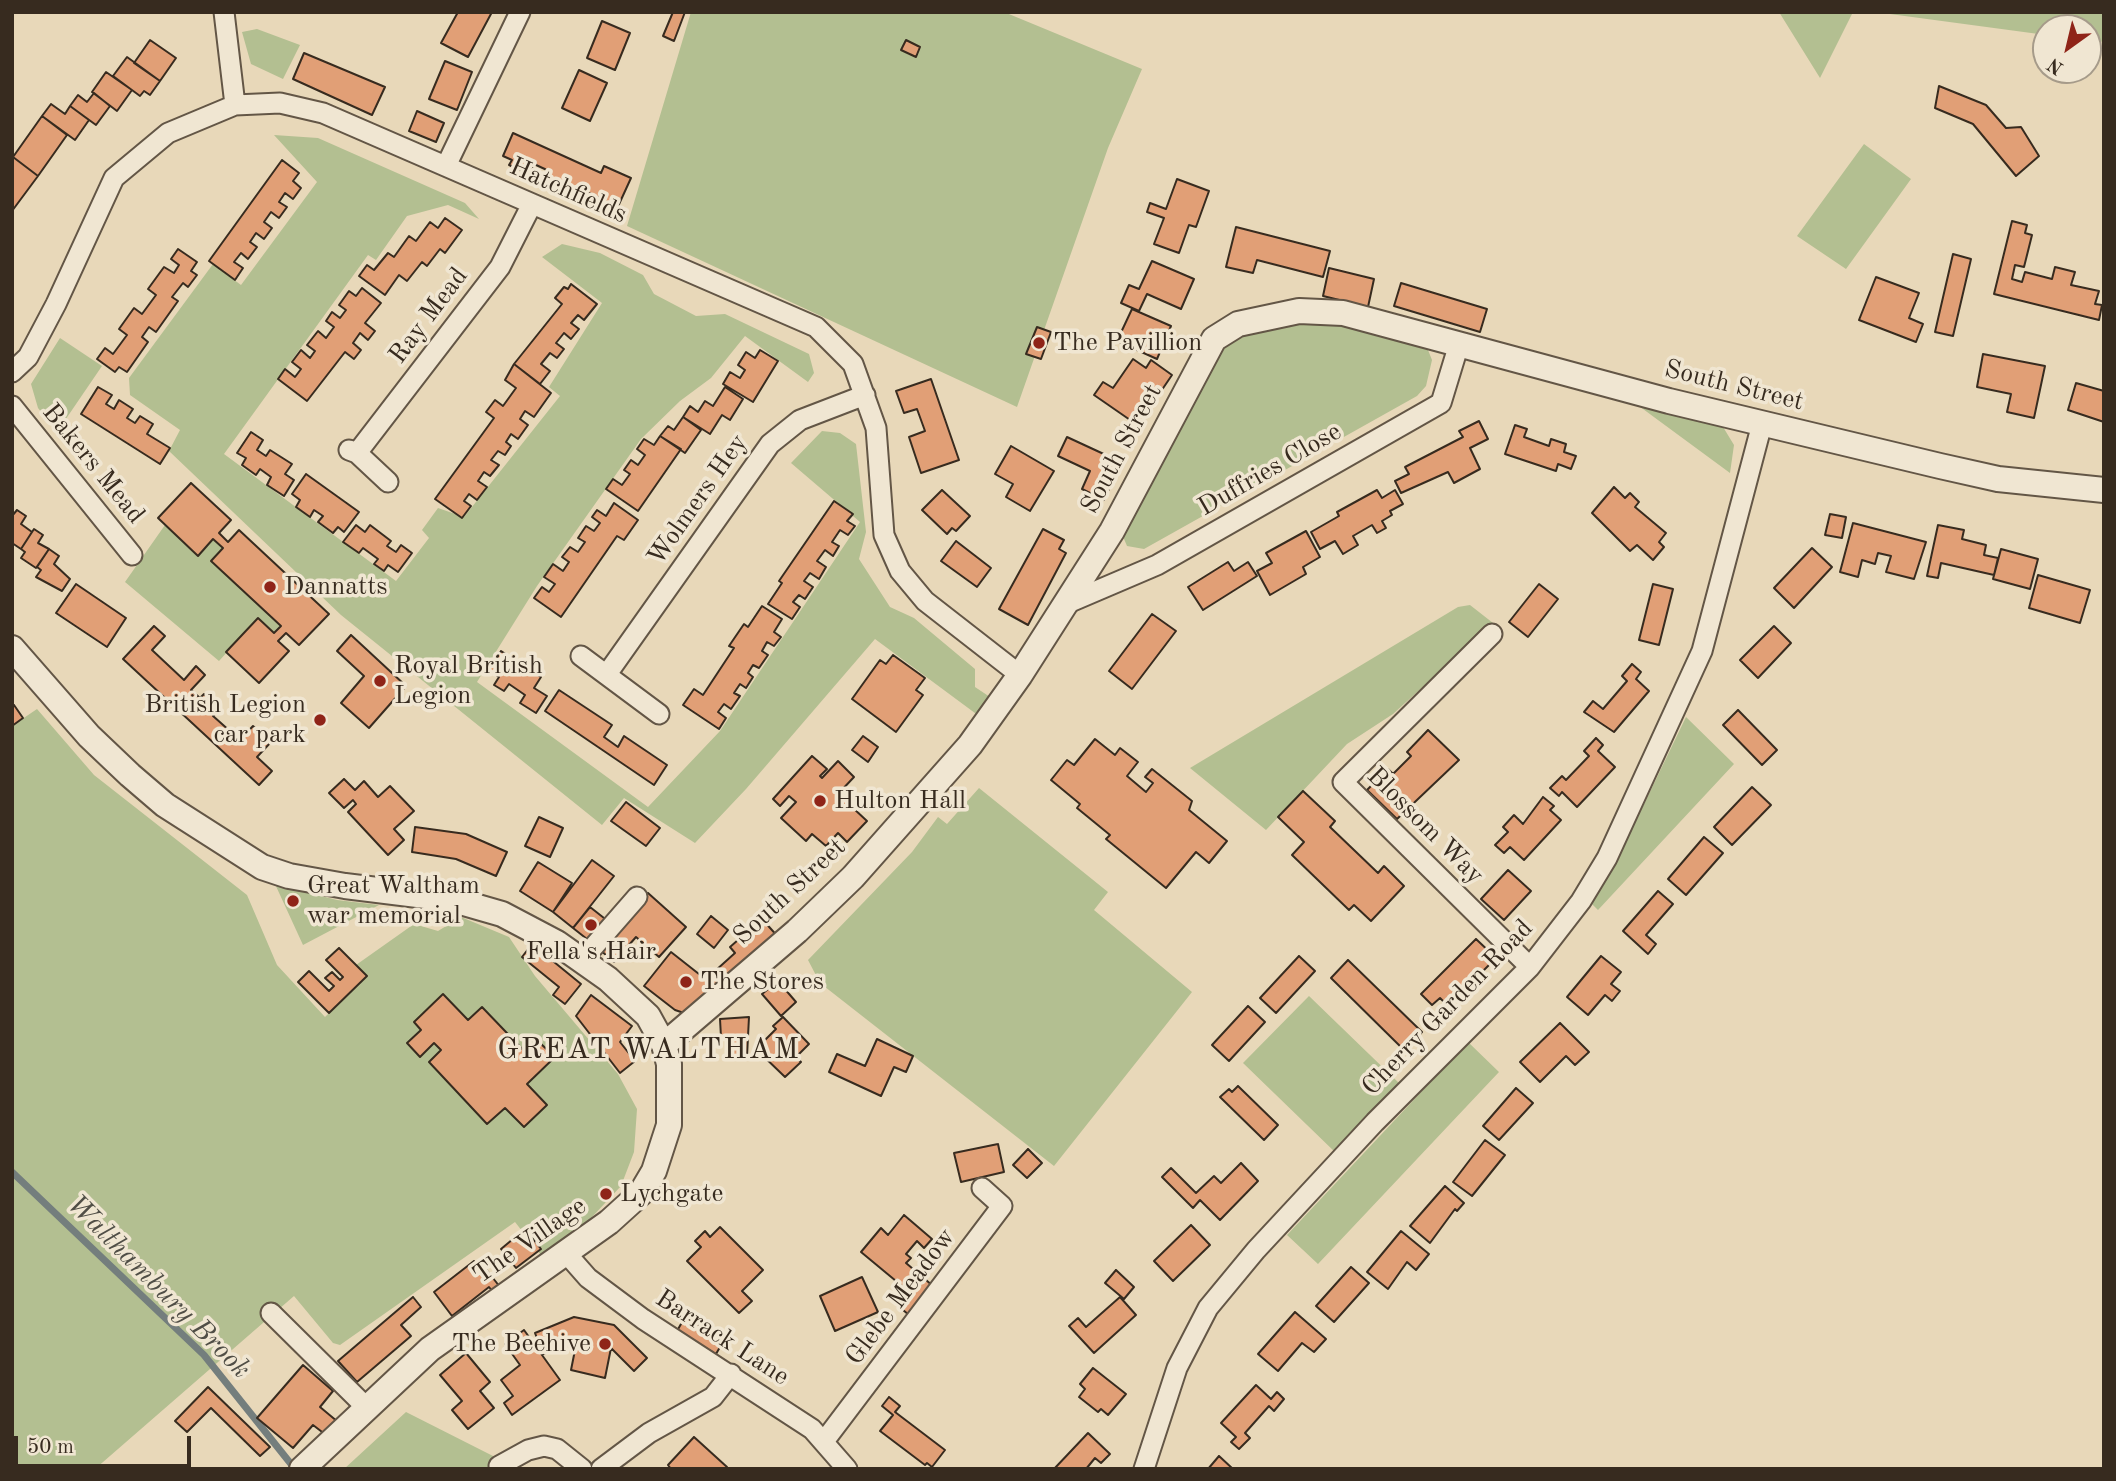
<!DOCTYPE html>
<style>
body{margin:0}
#map{position:relative;width:2116px;height:1481px;overflow:hidden;background:#e8d8b9;font-family:"Old Standard TT",serif}
canvas{display:block}
.frame{position:absolute;inset:0;border:14px solid #372b1f;pointer-events:none}
.north{position:absolute;left:2032px;top:14px;width:70px;height:70px;box-sizing:border-box;background:#f0e6d2;border:2px solid #a69b8a;border-radius:50%;rotate:214deg;font-size:19px;font-weight:700;line-height:28px;text-align:center;color:#372b1f}
.north::after{content:'';display:block;margin:auto;width:24px;height:32px;background:#8f2418;clip-path:polygon(50% 0,100% 100%,50% 72%,0 100%)}
.scale{position:absolute;left:14px;top:1436px;width:177px;height:32px;box-sizing:border-box;border:4px solid #372b1f;border-top:0;padding-left:9px;font-size:21px;line-height:24px;white-space:nowrap;color:#372b1f;-webkit-text-stroke:5px #f0e6d2;paint-order:stroke}
</style>
<div id="map">
<canvas width="2116" height="1481"></canvas>
<div class="frame"></div>
<div class="north">N</div>
<div class="scale">50 m</div>
</div>
<script>
const ctx = document.querySelector('canvas').getContext('2d');
ctx.lineJoin = 'round';
function paint(path, color) { ctx.fillStyle = color; ctx.fill(path, 'evenodd'); }
const poly = rows => new Path2D(rows.map(r => 'M' + r).join(''));
function trace(path, color, width, dash) { ctx.strokeStyle = color; ctx.lineWidth = width; ctx.lineCap = dash ? 'butt' : 'round'; ctx.setLineDash(dash || []); ctx.stroke(path); }
function drawText(font, color, halo, rows, align = 'center') {
  ctx.font = font + ' "Old Standard TT",serif'; ctx.lineWidth = 7; ctx.setLineDash([]); ctx.textBaseline = 'middle'; ctx.strokeStyle = halo; ctx.fillStyle = color; for (const [text, x, y, turn = 0] of rows) {
    ctx.save(); ctx.translate(x, y); ctx.rotate((+turn || 0) * Math.PI / 180); ctx.textAlign = isNaN(turn) ? turn : align; if (halo) ctx.strokeText(text, 0, 0); ctx.fillText(text, 0, 0); ctx.restore();
  }
}
paint(poly([
 [691,12,1004,12,1142,69,1108,148,1017,407,627,226],
 [1779,12,1853,12,1820,78],
 [1875,12,2104,12,2104,42,2088,40,2088,28,2046,28,2046,35],
 [257,29,300,45,283,79,251,64,242,32],
 [274,135,318,138,465,203,479,219,448,205,407,216,376,260,368,255,224,454,396,581,429,538,422,530,438,508,464,517,560,396,549,387,602,303,542,257,562,244,600,253,643,275,654,294,696,316,725,314,809,354,814,373,808,382,745,336,711,378,680,401,641,439,537,586,477,682,648,807,720,731,860,522,791,463,822,431,840,433,856,444,866,532,859,559,890,607,914,618,975,669,975,687,996,701,983,719,875,639,746,789,695,843,624,798,602,825,341,615,169,451,180,430,130,395,129,378,213,264,241,285,317,182],
 [1864,144,1911,179,1846,269,1797,236],
 [1291,317,1408,335,1426,345,1432,360,1426,386,1417,396,1144,549,1127,546,1119,527,1212,355,1244,334],
 [60,338,102,366,57,432,38,408,31,384],
 [1624,395,1720,422,1734,445,1730,473],
 [165,525,198,555,213,539,223,548,211,561,281,626,274,633,258,618,219,661,125,582],
 [1470,605,1493,623,1393,714,1347,744,1266,830,1190,768,1458,607],
 [37,709,94,775,247,895,277,965,325,1017,366,976,356,965,414,924,438,931,461,917,509,937,535,976,618,1074,637,1109,634,1152,621,1186,548,1264,515,1222,340,1345,333,1343,294,1296,95,1469,12,1469,12,726],
 [1686,717,1734,764,1598,910,1591,903,1620,854],
 [979,788,1108,892,1094,910,1192,992,1054,1166,820,983,808,960,912,852,938,817,947,824],
 [275,884,337,900,379,905,303,945],
 [1309,996,1400,1084,1338,1155,1243,1063],
 [1468,1042,1499,1072,1318,1264,1287,1235],
 [406,1412,493,1456,494,1469,344,1469]
]), '#b3bf91');
trace(poly([
 [12,1172,204,1355,295,1469]
]), '#747e7d', 7);
const building = poly([
 [458,12,492,12,468,57,441,43,458,12],
 [673,12,685,12,674,41,663,36,673,12],
 [602,21,630,33,615,70,587,58,602,21],
 [150,40,176,58,160,81,134,63,150,40],
 [906,40,920,47,916,57,901,50,906,40],
 [304,53,385,87,372,115,293,79,304,53],
 [127,57,160,81,150,95,144,91,140,96,113,76,127,57],
 [445,61,472,72,457,110,429,99,445,61],
 [579,70,607,83,590,121,562,108,579,70],
 [106,72,132,90,117,111,92,92,106,72],
 [1939,86,1986,105,2006,128,2021,127,2039,156,2016,176,1973,124,1935,108,1939,86],
 [94,93,110,106,96,125,70,106,78,95,87,102,94,93],
 [51,104,65,114,70,106,89,120,75,140,42,116,51,104],
 [417,111,444,123,436,142,409,131,417,111],
 [42,116,67,135,38,176,13,157,42,116],
 [513,133,601,173,604,166,631,178,615,213,596,204,599,198,585,191,582,198,545,182,549,171,534,164,529,174,509,165,512,160,503,156,513,133],
 [13,157,38,176,12,211,12,158,13,157],
 [282,160,299,173,293,181,301,188,293,199,285,193,279,202,287,207,279,218,271,212,264,222,272,228,264,239,256,233,250,242,257,247,248,259,241,253,234,262,243,268,235,280,209,261,282,160],
 [1177,179,1209,191,1196,227,1189,225,1179,253,1154,244,1164,218,1147,212,1150,203,1166,209,1177,179],
 [445,218,462,230,445,253,440,249,427,266,422,262,407,281,399,275,385,295,359,276,367,265,374,270,388,253,394,257,409,236,416,241,430,222,438,228,445,218],
 [2012,221,2027,225,2025,233,2032,235,2024,267,2015,265,2012,279,2022,282,2025,272,2052,279,2055,267,2075,272,2071,285,2099,291,2095,304,2102,305,2099,320,1994,294,2012,221],
 [1236,227,1330,251,1323,277,1257,260,1253,273,1226,267,1236,227],
 [178,249,197,262,191,271,197,275,188,287,183,283,172,297,178,301,156,332,149,327,142,337,148,342,127,372,119,367,115,372,97,359,105,348,113,354,127,335,119,329,134,308,142,314,156,295,148,289,164,267,174,273,179,265,171,259,178,249],
 [1953,254,1971,259,1953,336,1935,332,1953,254],
 [1152,261,1194,279,1181,309,1147,294,1139,311,1121,303,1129,285,1139,289,1152,261],
 [1329,268,1374,279,1368,307,1323,296,1329,268],
 [1876,277,1919,293,1909,318,1923,324,1916,342,1859,320,1876,277],
 [1401,283,1487,309,1480,332,1394,306,1401,283],
 [571,284,597,304,584,320,578,315,571,323,579,329,571,339,564,333,556,343,564,349,557,358,550,353,541,364,550,371,540,384,514,364,562,304,555,298,564,287,568,289,571,284],
 [362,288,381,303,365,323,375,331,368,340,360,333,353,343,361,350,354,359,345,352,307,401,278,379,285,369,295,377,301,369,292,362,301,350,310,358,315,351,307,345,318,331,326,338,334,327,326,321,332,312,340,318,346,310,339,305,349,291,356,296,362,288],
 [1132,309,1171,326,1157,359,1117,341,1132,309],
 [1037,327,1051,332,1041,359,1026,354,1037,327],
 [760,350,778,361,753,402,723,384,730,372,740,378,745,370,738,365,746,352,755,358,760,350],
 [1983,354,2045,366,2034,418,2007,412,2011,394,1977,387,1983,354],
 [1133,359,1146,368,1151,360,1172,375,1153,403,1148,400,1133,422,1094,395,1103,382,1113,388,1133,359],
 [514,364,551,393,534,417,525,411,520,419,528,425,518,439,511,434,506,442,511,446,505,455,498,451,491,460,499,465,490,476,484,472,478,481,487,487,477,500,469,494,464,501,471,506,462,518,435,499,494,418,486,412,495,400,503,406,516,388,505,380,514,364],
 [931,379,959,460,921,473,909,437,925,431,917,409,904,413,896,391,931,379],
 [2076,383,2104,391,2104,422,2068,410,2076,383],
 [98,387,112,395,106,404,114,409,119,400,133,409,127,418,135,423,140,416,153,424,147,434,170,448,160,464,81,414,98,387],
 [725,387,743,399,730,420,722,415,710,434,683,417,690,406,698,412,705,401,713,406,725,387],
 [683,417,701,430,685,453,660,436,668,426,674,430,683,417],
 [1479,421,1488,439,1470,448,1480,469,1454,483,1448,472,1401,493,1395,481,1409,474,1405,467,1463,437,1459,431,1479,421],
 [1515,425,1527,429,1524,437,1549,446,1551,439,1566,444,1564,452,1576,456,1571,469,1558,464,1556,471,1505,454,1515,425],
 [251,432,263,440,257,450,266,456,270,450,292,464,285,474,294,480,284,496,267,485,271,477,260,469,256,475,242,465,246,458,237,453,251,432],
 [660,436,681,449,638,511,606,489,613,479,622,485,630,474,624,470,631,460,638,465,645,455,637,449,644,439,654,445,660,436],
 [1067,437,1121,462,1104,500,1082,489,1090,471,1058,456,1067,437],
 [1011,446,1054,471,1030,511,1006,497,1013,484,995,474,1011,446],
 [306,474,359,512,344,532,338,527,333,533,318,522,323,516,314,510,310,517,296,507,300,500,292,494,306,474],
 [191,483,231,520,219,533,228,542,239,530,329,614,299,645,286,633,278,641,289,651,259,683,226,652,258,618,274,633,281,626,211,561,223,548,213,539,198,556,158,518,191,483],
 [1614,487,1625,498,1630,493,1639,502,1635,507,1666,533,1659,542,1664,547,1653,560,1637,545,1630,551,1592,513,1614,487],
 [942,490,970,516,956,531,952,528,947,534,922,510,942,490],
 [1377,490,1382,498,1395,490,1403,504,1390,511,1392,515,1382,521,1386,528,1377,533,1372,525,1353,536,1358,545,1343,554,1335,541,1320,549,1311,532,1339,516,1337,512,1377,490],
 [834,501,853,514,847,521,855,526,848,535,840,530,832,542,839,546,833,556,825,550,817,561,826,567,819,579,810,573,804,581,813,587,805,599,799,595,793,602,800,607,792,619,768,604,782,583,779,581,834,501],
 [614,503,638,520,624,540,617,536,561,617,534,598,542,587,549,592,555,584,544,577,553,564,563,571,569,562,562,557,570,547,578,552,585,542,578,538,586,526,594,531,600,523,592,517,597,510,606,516,614,503],
 [17,510,26,516,21,524,32,532,21,549,12,543,12,516,17,510],
 [1830,514,1846,517,1842,538,1825,535,1830,514],
 [1853,523,1926,542,1914,579,1886,572,1891,556,1878,553,1875,564,1862,560,1858,577,1840,572,1853,523],
 [356,525,365,532,370,525,391,541,387,546,396,552,401,545,412,553,398,572,388,565,384,571,374,564,378,559,363,548,359,553,343,542,356,525],
 [1938,525,1964,530,1962,539,1986,545,1984,555,1998,558,1994,575,1941,563,1938,578,1927,576,1938,525],
 [34,529,43,535,38,543,49,549,36,568,21,558,25,552,21,549,34,529],
 [1043,529,1064,540,1059,549,1066,553,1028,625,999,609,1043,529],
 [1306,531,1320,557,1303,567,1306,574,1270,595,1257,571,1272,563,1266,553,1306,531],
 [956,541,991,568,977,587,941,561,956,541],
 [1812,548,1832,567,1794,608,1774,588,1812,548],
 [49,549,59,556,54,564,70,579,62,591,36,577,41,570,37,567,49,549],
 [2001,549,2038,559,2030,589,1993,579,2001,549],
 [1228,562,1234,571,1248,562,1257,576,1203,610,1188,587,1228,562],
 [2038,575,2090,590,2080,623,2029,608,2038,575],
 [76,584,126,618,107,647,56,613,76,584],
 [1539,584,1558,599,1528,637,1509,622,1539,584],
 [1653,584,1673,589,1659,645,1639,640,1653,584],
 [762,606,782,619,774,632,781,637,774,646,767,642,762,651,768,655,759,668,753,665,748,673,753,677,746,688,740,684,734,693,740,696,731,709,724,704,718,712,726,718,719,729,683,705,694,689,703,695,734,648,729,646,744,624,748,627,762,606],
 [1152,614,1176,631,1132,689,1109,671,1152,614],
 [154,626,165,636,152,650,184,680,196,666,205,675,191,690,200,698,204,694,220,709,213,716,240,740,253,726,271,742,257,757,272,771,259,785,123,659,154,626],
 [1774,626,1791,643,1758,678,1740,660,1774,626],
 [351,635,406,686,369,728,341,703,364,676,337,651,351,635],
 [501,651,541,677,534,688,547,696,536,713,520,703,525,695,509,684,504,691,494,685,499,677,488,670,501,651],
 [893,655,925,678,916,690,923,695,896,732,852,699,880,660,886,664,893,655],
 [1632,664,1641,672,1636,679,1649,691,1614,732,1584,712,1593,701,1603,709,1627,681,1622,676,1632,664],
 [559,690,612,725,604,737,618,747,624,736,667,765,654,785,545,711,559,690],
 [14,705,23,718,12,726,12,707,14,705],
 [1738,710,1777,750,1762,765,1723,725,1738,710],
 [1428,730,1459,760,1397,819,1367,790,1388,769,1393,774,1411,756,1407,752,1428,730],
 [863,736,878,747,868,762,852,750,863,736],
 [1596,738,1603,745,1598,751,1615,767,1577,807,1562,792,1559,796,1550,788,1562,776,1566,780,1589,756,1584,751,1596,738],
 [1095,739,1115,755,1120,748,1138,762,1127,776,1146,792,1153,783,1145,777,1152,769,1192,801,1189,810,1227,841,1209,863,1196,852,1166,888,1106,839,1110,835,1077,808,1080,804,1051,780,1067,760,1074,765,1095,739],
 [812,756,827,769,820,776,822,778,838,761,854,777,838,794,867,821,847,842,838,833,826,846,812,834,806,841,781,818,796,802,789,796,780,806,773,799,812,756],
 [344,779,355,790,364,781,378,797,390,786,414,811,394,829,404,840,388,855,348,812,356,804,353,800,344,808,329,793,344,779],
 [1752,787,1771,805,1732,845,1714,827,1752,787],
 [1303,791,1335,821,1330,827,1378,873,1384,866,1404,886,1371,921,1354,905,1349,910,1292,855,1304,842,1278,817,1303,791],
 [1543,797,1554,806,1550,810,1561,820,1524,860,1510,847,1504,853,1495,845,1508,832,1503,827,1514,815,1523,824,1543,797],
 [626,802,660,828,646,846,611,821,626,802],
 [539,817,563,828,550,857,525,846,539,817],
 [415,827,466,834,507,852,496,876,456,859,412,852,415,827],
 [1704,837,1723,853,1686,895,1668,879,1704,837],
 [592,860,614,876,573,928,553,912,592,860],
 [538,862,572,883,553,912,520,891,538,862],
 [1508,870,1531,891,1504,920,1481,899,1508,870],
 [1658,891,1673,904,1646,935,1656,944,1648,954,1623,931,1658,891],
 [648,893,686,927,659,957,636,937,614,962,599,949,648,893],
 [590,907,609,922,592,943,573,928,590,907],
 [711,916,728,930,714,948,697,934,711,916],
 [762,919,780,939,728,985,715,971,735,953,730,947,762,919],
 [1476,939,1496,958,1448,1006,1440,998,1432,1005,1421,994,1476,939],
 [532,944,581,984,565,1004,553,995,559,987,522,957,532,944],
 [339,948,367,976,329,1013,298,982,309,971,329,991,334,986,325,978,332,972,340,980,343,977,326,960,339,948],
 [671,952,704,978,715,971,728,985,690,1015,675,1010,644,986,671,952],
 [1299,956,1315,971,1276,1013,1260,998,1299,956],
 [1601,956,1621,972,1611,984,1620,991,1612,1001,1605,995,1588,1015,1567,997,1601,956],
 [1348,960,1422,1032,1405,1051,1331,978,1348,960],
 [778,981,796,1002,781,1016,762,994,778,981],
 [443,994,468,1020,482,1007,528,1055,540,1043,555,1057,527,1084,547,1105,524,1127,505,1108,487,1124,429,1062,441,1050,434,1043,420,1057,407,1043,421,1030,414,1022,443,994],
 [591,995,632,1026,620,1042,635,1061,620,1073,576,1016,591,995],
 [1248,1006,1265,1022,1229,1061,1212,1045,1248,1006],
 [749,1017,747,1056,728,1056,730,1037,721,1037,720,1019,749,1017],
 [783,1017,809,1044,796,1057,801,1062,785,1077,756,1049,776,1029,773,1026,783,1017],
 [1560,1023,1589,1052,1575,1065,1566,1056,1540,1082,1520,1062,1560,1023],
 [877,1039,913,1056,906,1072,894,1067,881,1096,829,1072,837,1054,865,1066,877,1039],
 [1238,1086,1278,1125,1264,1140,1220,1097,1229,1089,1232,1092,1238,1086],
 [1516,1088,1533,1103,1499,1140,1483,1126,1516,1088],
 [1485,1140,1505,1155,1472,1196,1453,1182,1485,1140],
 [998,1144,1004,1172,961,1182,954,1153,998,1144],
 [1028,1149,1042,1163,1027,1178,1013,1165,1028,1149],
 [1241,1163,1258,1181,1220,1220,1200,1200,1193,1208,1162,1177,1171,1168,1196,1193,1214,1176,1221,1183,1241,1163],
 [1445,1186,1464,1203,1457,1211,1455,1209,1430,1243,1410,1226,1445,1186],
 [904,1215,932,1239,924,1248,917,1241,906,1254,911,1258,906,1263,933,1286,909,1315,891,1300,902,1286,861,1252,881,1228,888,1235,904,1215],
 [1191,1225,1210,1245,1173,1281,1154,1261,1191,1225],
 [720,1227,763,1270,742,1291,752,1301,739,1313,687,1261,701,1247,695,1241,705,1231,710,1237,720,1227],
 [525,1229,541,1249,516,1268,501,1249,525,1229],
 [1401,1231,1429,1254,1416,1270,1407,1262,1388,1289,1367,1272,1401,1231],
 [474,1261,481,1271,485,1268,500,1287,493,1292,489,1287,452,1316,434,1292,474,1261],
 [1351,1267,1369,1283,1334,1322,1316,1306,1351,1267],
 [1116,1270,1134,1287,1124,1299,1105,1283,1116,1270],
 [862,1277,878,1312,835,1331,820,1296,862,1277],
 [413,1297,421,1307,401,1325,411,1336,357,1382,338,1361,413,1297],
 [1120,1297,1136,1315,1094,1353,1069,1326,1078,1318,1086,1327,1120,1297],
 [1295,1312,1326,1339,1314,1352,1302,1343,1278,1371,1258,1354,1295,1312],
 [574,1317,614,1325,647,1358,634,1371,611,1348,605,1378,571,1370,577,1340,543,1354,535,1333,574,1317],
 [685,1317,724,1340,716,1354,677,1331,685,1317],
 [524,1330,560,1380,512,1415,504,1403,513,1396,501,1380,520,1365,505,1344,524,1330],
 [466,1353,490,1382,480,1391,494,1408,468,1429,452,1410,462,1401,440,1375,466,1353],
 [303,1365,333,1391,320,1407,338,1422,326,1435,313,1425,293,1448,257,1418,303,1365],
 [1093,1368,1126,1394,1108,1415,1101,1409,1098,1412,1079,1397,1085,1389,1080,1384,1093,1368],
 [1256,1385,1271,1399,1277,1392,1284,1399,1274,1411,1269,1406,1245,1433,1250,1438,1239,1449,1231,1442,1236,1437,1221,1423,1256,1385],
 [208,1387,270,1447,260,1456,211,1408,187,1432,175,1421,208,1387],
 [889,1397,900,1406,895,1412,945,1450,932,1467,927,1463,925,1465,880,1431,893,1415,882,1406,889,1397],
 [1088,1433,1110,1454,1101,1463,1095,1458,1086,1469,1054,1469,1088,1433],
 [694,1437,727,1467,725,1469,671,1469,668,1465,694,1437],
 [1219,1456,1233,1469,1208,1469,1219,1456]
]);
paint(building, '#e19f76');
trace(building, '#372b1f', 2);
const minor = poly([
 [224,12,235,105],
 [446,166,520,12],
 [12,372,28,357,56,304,114,178,168,133,235,105,280,103,323,113,816,327,853,364,876,428,884,535,900,571,925,601,1020,675],
 [12,406,132,555],
 [349,450,357,453,388,482],
 [357,453,500,267,532,204],
 [1068,603,1157,565,1441,403,1459,344],
 [1492,634,1343,782,1530,967],
 [581,656,659,714],
 [607,674,770,444,800,420,865,395],
 [582,960,637,897],
 [566,1253,588,1278,643,1319,812,1429,847,1469],
 [271,1313,366,1407],
 [825,1440,1002,1206,982,1188],
 [499,1466,528,1450,544,1446,557,1449,582,1469],
 [601,1469,649,1433,713,1397,731,1374],
 [1144,1469,1177,1368,1208,1308,1256,1250,1375,1122,1530,967,1581,901,1607,858,1702,651,1762,424]
]);
const tertiary = poly([
 [12,648,89,736,130,775,165,805,262,867,289,876,345,886,450,899,502,914,557,943,608,979,648,1016,664,1045,669,1064,669,1125,654,1171,641,1193,609,1222,430,1349,302,1469],
 [664,1045,797,931,853,877,970,745,1020,675,1112,531,1214,339,1238,324,1299,311,1343,313,1669,401,1940,466,1998,479,2104,490]
]);
trace(minor, '#635646', 23);
trace(tertiary, '#635646', 28);
trace(minor, '#f0e6d2', 19);
trace(tertiary, '#f0e6d2', 24);
for (const [x, y, r, color] of [
 [1039,343,7,"#8f2418"],
 [270,587,7,"#8f2418"],
 [380,681,7,"#8f2418"],
 [320,720,7,"#8f2418"],
 [820,801,7,"#8f2418"],
 [293,901,7,"#8f2418"],
 [591,925,7,"#8f2418"],
 [686,982,7,"#8f2418"],
 [606,1194,7,"#8f2418"],
 [605,1344,7,"#8f2418"]
]) { const dot = new Path2D(); dot.arc(x, y, r, 0, 2 * Math.PI); ctx.fillStyle = color; ctx.fill(dot); trace(dot, '#f0e6d2', 2.5); }
drawText('26px', '#372b1f', '#f0e6d2', [
 ["Hatchfields",568,191,24],
 ["Ray Mead",429,316,-53],
 ["South Street",1734,386,14],
 ["South Street",1122,449,-62],
 ["Bakers Mead",93,464,51],
 ["Duffries Close",1270,470,-30],
 ["Wolmers Hey",698,500,-55],
 ["Blossom Way",1425,826,45],
 ["South Street",790,892,-43],
 ["Cherry Garden Road",1448,1008,-46],
 ["The Village",530,1241,-35],
 ["Glebe Meadow",901,1297,-53],
 ["Barrack Lane",722,1338,33]
]);
drawText('26px', '#372b1f', '#f0e6d2', [
 ["The Pavillion",1053,343],
 ["Dannatts",284,587],
 ["Royal British",394,666],
 ["Legion",394,696],
 ["British Legion",306,705,"right"],
 ["car park",306,735,"right"],
 ["Hulton Hall",834,801],
 ["Great Waltham",307,886],
 ["war memorial",307,916],
 ["Fella's Hair",591,952,"center"],
 ["The Stores",700,982],
 ["Lychgate",620,1194],
 ["The Beehive",591,1344,"right"]
], 'left');
drawText('italic 28px', '#504e46', '#f0e6d2', [
 ["Walthambury Brook",158,1287,45]
]);
ctx.letterSpacing = '2px';
drawText('30px', '#372b1f', '#f0e6d2', [
 ["GREAT WALTHAM",649,1050]
]);
ctx.letterSpacing = '0px';
</script>
